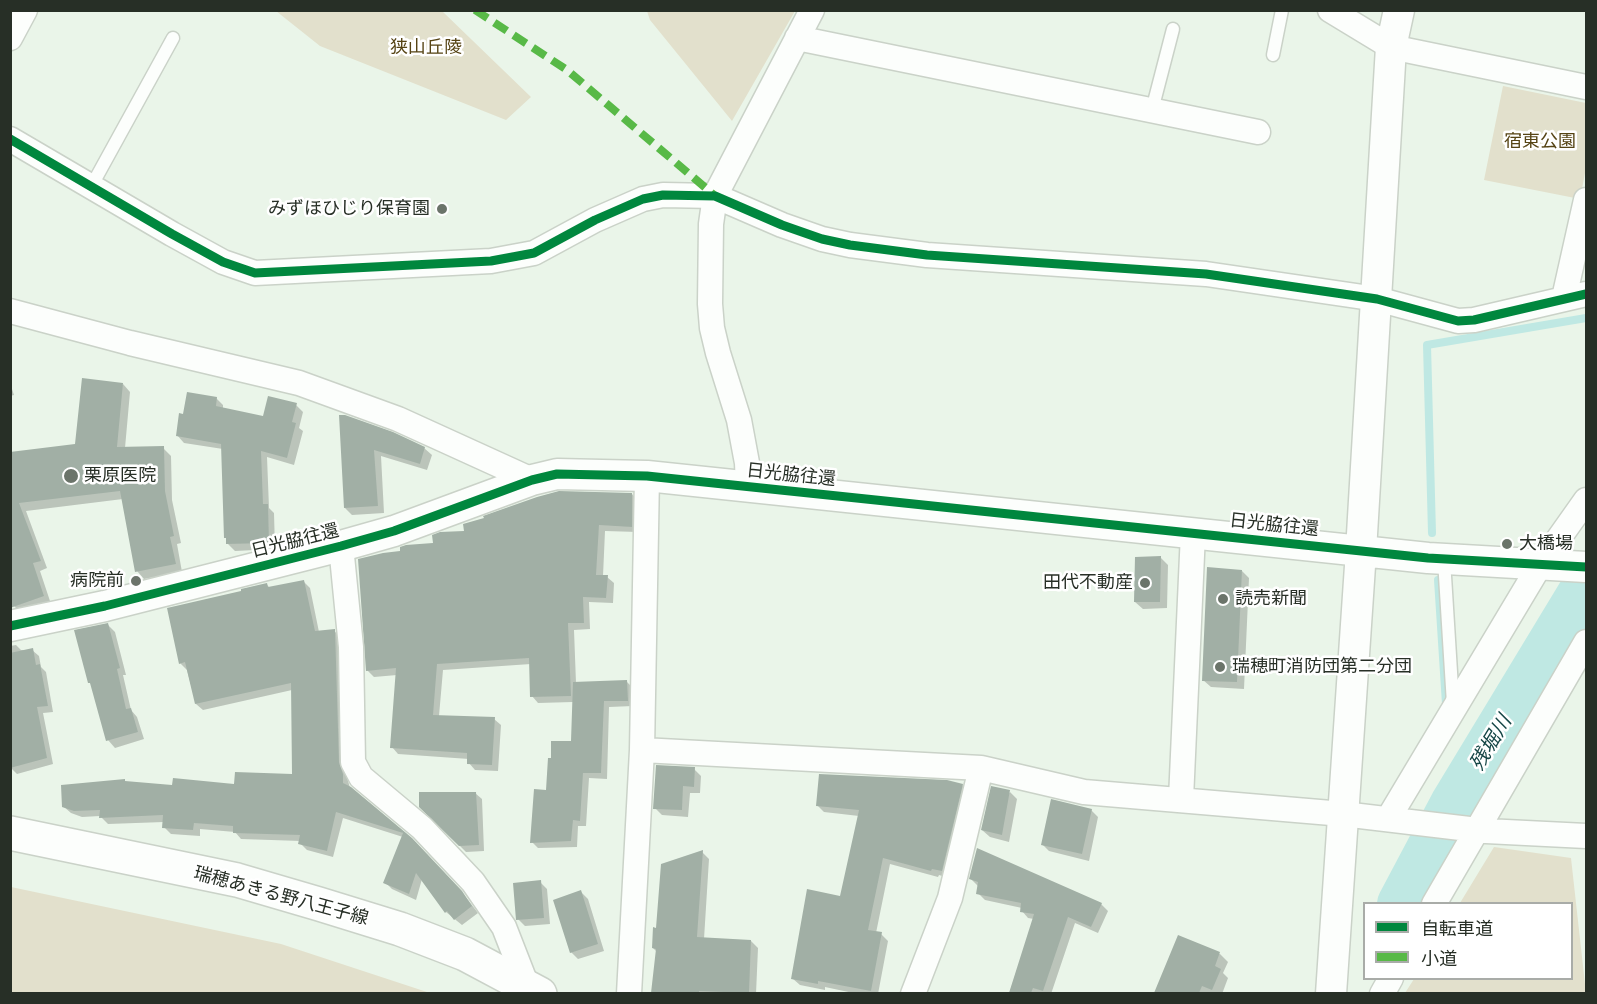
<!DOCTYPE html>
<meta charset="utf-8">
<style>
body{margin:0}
#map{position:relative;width:1597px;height:1004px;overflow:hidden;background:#eaf5e9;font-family:Quicksand,"Noto Sans JP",sans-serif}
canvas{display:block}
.frame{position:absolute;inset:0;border:12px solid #272f26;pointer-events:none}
.legend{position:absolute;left:1363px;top:902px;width:210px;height:78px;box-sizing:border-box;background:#fff;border:2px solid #a9aca8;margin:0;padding:8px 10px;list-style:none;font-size:18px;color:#272f26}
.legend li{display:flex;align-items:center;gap:12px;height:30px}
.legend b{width:30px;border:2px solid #a9aca8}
</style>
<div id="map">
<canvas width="1597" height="1004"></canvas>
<div class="frame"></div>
<ul class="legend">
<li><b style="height:8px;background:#00873e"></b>自転車道</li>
<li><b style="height:8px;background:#58b947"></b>小道</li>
</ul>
</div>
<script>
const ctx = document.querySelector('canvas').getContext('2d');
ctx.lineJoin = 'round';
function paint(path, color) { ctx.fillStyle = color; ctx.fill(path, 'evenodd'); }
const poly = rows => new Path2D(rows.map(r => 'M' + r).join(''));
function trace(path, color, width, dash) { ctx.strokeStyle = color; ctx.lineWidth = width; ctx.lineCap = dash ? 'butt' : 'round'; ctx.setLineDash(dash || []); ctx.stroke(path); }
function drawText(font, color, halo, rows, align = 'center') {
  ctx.font = font + ' Quicksand,"Noto Sans JP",sans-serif'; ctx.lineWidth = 5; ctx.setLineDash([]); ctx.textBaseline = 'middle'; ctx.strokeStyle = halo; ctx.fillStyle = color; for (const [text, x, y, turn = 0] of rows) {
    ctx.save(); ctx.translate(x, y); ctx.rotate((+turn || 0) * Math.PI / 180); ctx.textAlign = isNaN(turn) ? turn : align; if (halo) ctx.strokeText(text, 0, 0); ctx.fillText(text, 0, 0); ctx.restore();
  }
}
paint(poly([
 [276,11,442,11,531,97,506,120,320,46],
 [647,11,647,10,795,11,732,121,650,20],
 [1503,86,1586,103,1586,168,1580,199,1484,180],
 [1494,847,1571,858,1586,993,1405,993,1414,979,1572,978,1572,904,1460,903],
 [11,887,281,944,430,993,11,993]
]), '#e2e0cc');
paint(poly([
 [10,383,14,395,10,396],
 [123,384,130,392,125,448,163,448,171,456,172,500,181,543,177,544,182,572,144,579,137,571,123,499,26,511,47,568,40,571,51,604,22,614,14,606,10,485,76,445],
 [216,398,223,405,223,409,264,418,296,405,303,412,299,428,303,431,294,465,267,457,269,508,274,513,275,549,235,551,228,544,223,449,184,443,177,435],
 [341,416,424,448,432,455,427,470,381,456,384,513,352,515,345,508],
 [632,494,638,501,638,532,605,531,603,576,607,577,614,583,613,603,589,602,590,629,574,630,576,683,627,682,633,688,633,706,609,707,607,779,589,778,586,826,578,826,577,847,538,848,532,842,548,792,572,743,573,702,538,703,532,696,531,664,443,670,439,716,494,719,501,725,498,771,475,770,469,763,469,759,398,754,392,747,397,675,374,677,367,670,435,545,465,532],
 [1161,558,1168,565,1167,608,1143,609,1135,602],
 [1242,571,1249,578,1244,689,1211,687,1203,680],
 [303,581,310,588,319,632,334,631,341,637,345,770,350,788,411,840,468,900,478,913,462,925,446,912,422,879,416,900,392,889,385,882,403,837,343,818,333,857,307,850,300,843,301,841,241,839,235,832,200,829,200,836,171,834,164,827,164,822,108,824,100,816,82,817,71,813,63,806,174,786,236,786,294,775,292,690,203,710,196,704,187,670,180,663,243,593,266,584,270,588],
 [108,625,115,632,126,675,123,675,131,710,137,717,144,739,115,748,108,740,92,685,89,682],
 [16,645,21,650,32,650,39,656,41,667,46,672,53,712,43,713,53,764,17,774,10,767,10,646],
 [694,769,701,776,700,793,690,793,688,817,662,815,655,808],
 [962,785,969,792,949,878,939,875,938,877,890,864,876,933,881,934,888,941,878,994,858,994,825,987,825,990,800,985,792,978,841,898,859,816,824,812,817,805],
 [1010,792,1017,799,1009,842,990,837,982,830],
 [475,793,482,799,484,851,466,852,420,806],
 [1091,810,1098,817,1089,861,1049,851,1042,844],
 [702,852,709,859,704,939,751,941,758,948,756,994,653,994,657,952,653,948,657,929],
 [971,879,1101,904,1108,911,1098,933,1075,923,1051,994,1009,994,1034,919,1028,918,1022,911,1022,908,985,900,978,893,978,886],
 [540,882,547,889,550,924,525,926,518,919],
 [581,892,588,899,604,951,578,959,571,952],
 [1179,937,1220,954,1228,962,1223,973,1228,978,1222,994,1156,994]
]), '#0003');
trace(poly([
 [1432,533,1427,345,1586,318],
 [1438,580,1446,704]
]), '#bfe8e3', 8);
trace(poly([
 [1401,904,1454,804,1586,586]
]), '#bfe8e3', 48);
paint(poly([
 [82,378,123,383,117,447,164,446,165,491,174,536,170,537,176,564,135,572,120,491,19,503,41,561,33,563,44,596,10,608,10,452,75,444],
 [187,392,217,397,216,406,263,416,268,396,297,403,292,422,296,423,287,458,261,451,263,504,268,504,269,543,226,544,226,538,224,538,221,444,176,436,179,413,183,414],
 [339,415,345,415,393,432,425,447,420,464,374,450,378,506,344,508],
 [559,491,632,493,632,527,599,525,596,575,608,575,606,598,583,597,584,623,568,623,571,696,530,697,529,658,437,664,433,715,495,717,492,765,467,764,467,753,390,748,396,668,366,671,358,559,383,553,400,551,400,547,406,545,433,543,432,535,440,532,464,531,463,524,484,518,483,516,537,497],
 [1161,556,1160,602,1134,602,1135,557],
 [1207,567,1242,570,1237,682,1202,681],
 [304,580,315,631,335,629,339,762,343,774,343,783,351,787,412,838,462,891,472,906,454,920,447,911,445,913,416,873,409,894,383,883,403,833,336,812,327,851,298,844,300,835,233,833,233,826,194,823,193,830,162,828,163,815,99,818,100,810,74,811,62,807,61,785,125,779,125,781,172,785,173,778,234,784,235,772,292,774,291,683,195,704,185,662,179,664,167,608,241,591,241,589,267,583,268,587],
 [108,623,120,668,117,669,126,709,131,708,138,732,106,741,90,683,88,683,74,630],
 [33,648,36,665,40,664,48,706,37,707,47,758,10,768,10,653],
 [627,680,628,701,604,701,601,773,583,773,580,821,573,820,571,841,530,843,534,789,546,790,548,758,551,758,551,741,571,741,573,682],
 [656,765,695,767,694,787,683,786,682,810,653,809],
 [819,774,947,780,963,784,942,871,932,869,931,871,883,858,868,930,882,932,871,991,818,981,818,984,791,979,807,889,840,896,859,810,816,806],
 [991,786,1010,790,1002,835,981,830],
 [419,792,476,792,479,845,459,846,419,807],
 [1051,799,1092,809,1082,854,1041,845],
 [977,848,1102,903,1091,927,1068,917,1043,991,1033,988,1031,993,1009,993,1034,914,1020,912,1021,903,976,894,978,882,969,879],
 [703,850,697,937,751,940,749,993,699,991,699,993,651,993,656,949,652,948,653,927,656,928,661,864],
 [541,880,544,918,516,920,513,883],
 [581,890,598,944,570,953,553,900],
 [1178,935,1220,952,1215,966,1221,969,1212,990,1202,986,1199,993,1154,993]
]), '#a1afa5');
const service = poly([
 [1273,55,1282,10],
 [1152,110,1173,29],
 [91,187,173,38],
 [1444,560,1453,704]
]);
const minor = poly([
 [1330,10,1391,47,1586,87],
 [10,38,25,10],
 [797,38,1258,132],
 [10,139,172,234,223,262,255,273,491,261,534,253,595,220,643,199,663,195,715,196,782,225,822,239,850,245,927,255,1206,274,1377,299,1458,321,1474,320,1586,294],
 [1564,298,1586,200],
 [10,311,130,343,299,383,398,419,532,480],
 [748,487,747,463,739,420,718,353,712,328,710,304,711,224,715,196,812,10],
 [341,546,351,647,353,762,361,777,422,828,473,882,504,927,527,986],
 [642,750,981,768,1084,792,1343,814,1486,831,1586,836],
 [1181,799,1193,533],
 [1388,819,1540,565,1586,500],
 [1434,904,1586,642],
 [629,994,642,750,647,476],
 [913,994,950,898,981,768],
 [1382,994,1391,978]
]);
const tertiary = poly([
 [10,626,105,606,341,546,394,531,532,480,557,474,647,476,1428,558,1586,567],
 [1331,994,1361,551,1391,47,1399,10]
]);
const secondary = poly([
 [10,833,237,880,319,904,400,929,465,954,540,994]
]);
trace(service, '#cad2c8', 15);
trace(minor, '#cad2c8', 27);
trace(tertiary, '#cad2c8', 33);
trace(secondary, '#cad2c8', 36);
trace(service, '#fcfefc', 12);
trace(minor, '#fcfefc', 24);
trace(tertiary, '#fcfefc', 30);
trace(secondary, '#fcfefc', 33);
trace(poly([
 [475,10,567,70,714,195]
]), '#58b947', 8, [15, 8]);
trace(poly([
 [10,139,172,234,223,262,255,273,491,261,534,253,595,220,643,199,663,195,715,196,782,225,822,239,850,245,927,255,1206,274,1377,299,1458,321,1474,320,1586,294],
 [10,626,105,606,341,546,394,531,532,480,557,474,647,476,1428,558,1586,567]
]), '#00873e', 9);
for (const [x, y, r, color] of [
 [442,209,6,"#6b746a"],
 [71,476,8,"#6b746a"],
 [1507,544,6,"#6b746a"],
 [136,581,6,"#6b746a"],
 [1145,583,6,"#6b746a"],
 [1223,599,6,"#6b746a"],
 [1220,667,6,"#6b746a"]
]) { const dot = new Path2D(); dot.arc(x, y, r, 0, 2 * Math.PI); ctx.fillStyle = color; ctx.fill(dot); trace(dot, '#fff', 2); }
drawText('18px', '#564415', '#fff', [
 ["狭山丘陵",426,48],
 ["宿東公園",1540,142]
]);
drawText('18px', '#272f26', '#fff', [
 ["みずほひじり保育園",430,209,"right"],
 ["栗原医院",84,476],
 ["大橋場",1519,544],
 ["病院前",124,581,"right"],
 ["田代不動産",1133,583,"right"],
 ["読売新聞",1235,599],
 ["瑞穂町消防団第二分団",1232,667]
], 'left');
drawText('18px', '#272f26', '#fff', [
 ["日光脇往還",791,475,6],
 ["日光脇往還",1274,525,6],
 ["日光脇往還",295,541,-14],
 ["瑞穂あきる野八王子線",281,896,15]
]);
drawText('italic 20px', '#164646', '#fff', [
 ["残堀川",1491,743,-59]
]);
</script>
